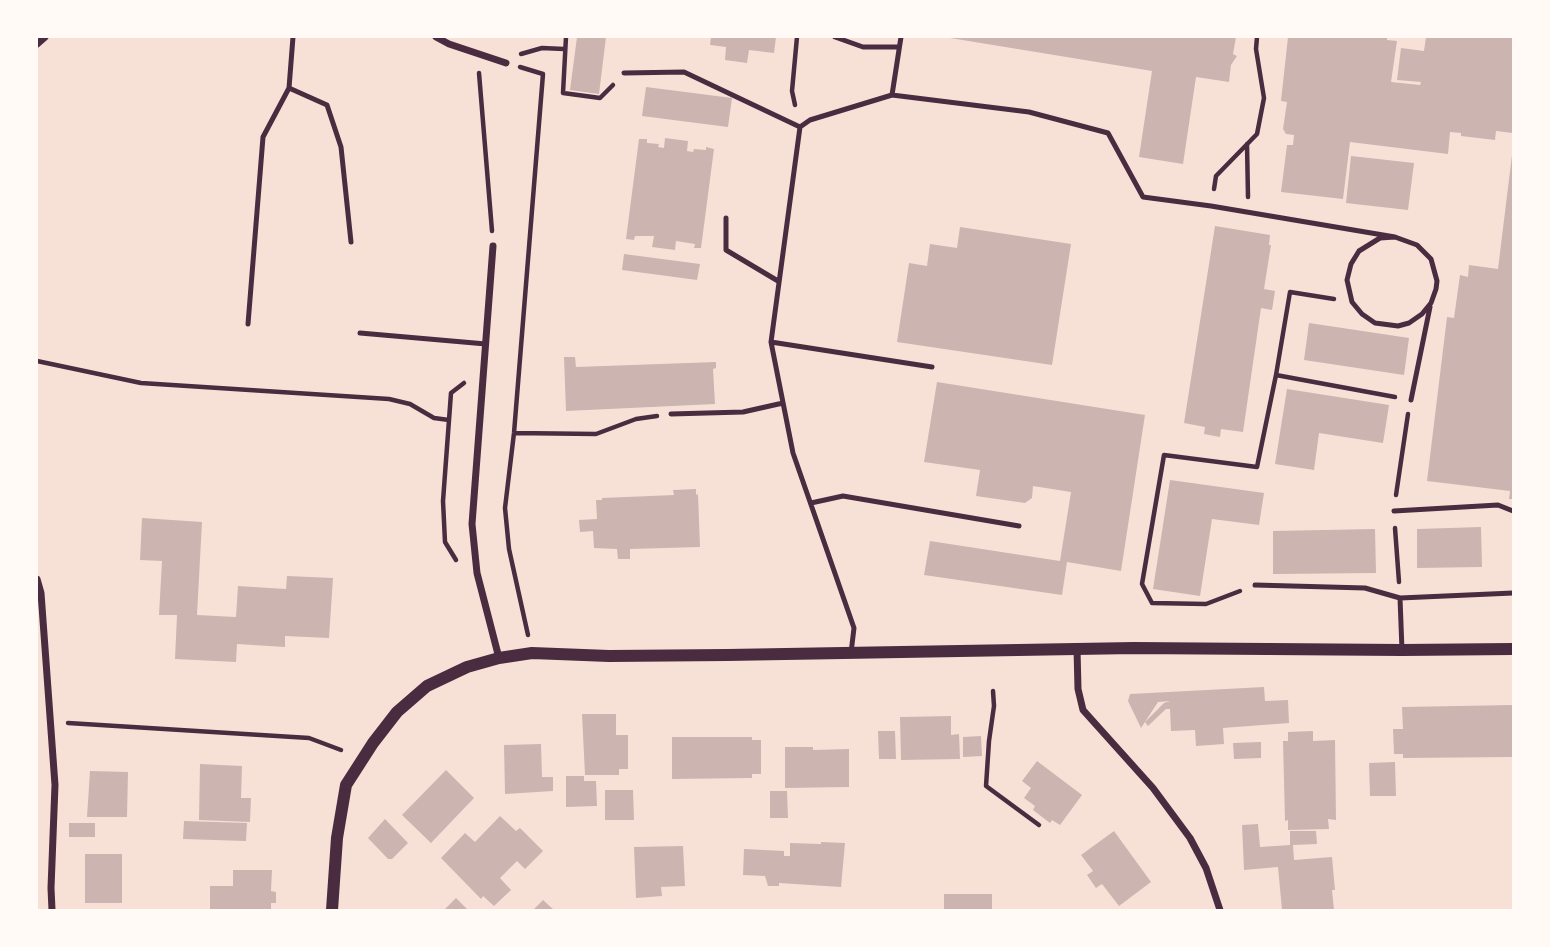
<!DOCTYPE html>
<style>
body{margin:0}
#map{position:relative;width:1550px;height:947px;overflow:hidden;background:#f7e1d7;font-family:Rubik,sans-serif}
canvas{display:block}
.frame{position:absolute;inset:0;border:38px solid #fffaf5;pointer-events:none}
</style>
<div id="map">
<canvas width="1550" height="947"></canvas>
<div class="frame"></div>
</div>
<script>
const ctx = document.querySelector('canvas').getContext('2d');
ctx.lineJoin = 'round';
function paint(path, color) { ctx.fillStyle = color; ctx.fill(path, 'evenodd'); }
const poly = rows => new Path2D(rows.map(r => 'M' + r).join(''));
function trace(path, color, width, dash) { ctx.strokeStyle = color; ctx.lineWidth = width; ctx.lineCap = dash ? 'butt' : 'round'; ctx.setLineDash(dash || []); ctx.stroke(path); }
paint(poly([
 [577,37,606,37,599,94,570,90],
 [711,37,776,37,774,53,749,50,747,63,725,60,726,47,710,45],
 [944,37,1236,37,1233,54,1237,56,1231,65,1229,82,1196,77,1183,164,1139,157,1152,71],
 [1288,37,1387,37,1387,40,1397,41,1391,82,1420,85,1421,82,1397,80,1401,48,1424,51,1426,37,1513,37,1513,133,1496,131,1495,140,1461,136,1461,133,1450,132,1448,154,1350,142,1343,199,1281,192,1287,145,1293,145,1294,135,1286,134,1283,129,1287,102,1281,101],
 [646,87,732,98,728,127,642,116],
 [665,138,688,141,687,151,693,152,694,149,706,150,706,147,714,149,701,248,694,248,695,244,676,241,675,250,652,247,654,236,635,236,634,240,626,239,639,139,647,139,647,143,659,144,658,147,664,148],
 [1512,155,1513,155,1513,499,1509,499,1510,491,1427,481,1447,317,1454,318,1460,275,1468,277,1469,265,1498,269],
 [1351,156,1414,163,1408,210,1346,203],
 [1215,226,1270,235,1269,245,1271,245,1264,289,1275,291,1272,310,1261,308,1243,432,1221,429,1220,437,1204,434,1205,427,1184,423],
 [960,227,1071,244,1052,365,897,342,909,263,927,266,930,244,957,248],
 [624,254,700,264,697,280,622,270],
 [1309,323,1409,338,1404,375,1304,360],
 [564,357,575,357,576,367,716,362,716,368,713,369,715,404,566,411],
 [937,382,1145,415,1121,571,1067,562,1062,595,924,575,930,541,1060,561,1071,492,1033,486,1032,498,1025,503,976,496,980,470,924,462],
 [1287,389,1389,405,1383,443,1319,433,1314,470,1275,464],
 [1170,480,1264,493,1259,525,1212,519,1200,596,1153,589],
 [696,489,696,495,698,494,700,547,630,549,630,559,618,559,617,549,594,548,593,531,580,532,579,520,597,519,596,500,602,500,602,498,674,495,673,490],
 [142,518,202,522,197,615,236,617,238,586,286,589,287,576,333,578,329,638,285,636,285,647,237,644,236,662,175,659,177,615,159,615,162,561,140,560],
 [1481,527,1482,567,1417,568,1417,529],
 [1375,529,1376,573,1273,574,1273,531],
 [1264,687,1265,701,1288,700,1289,723,1223,728,1224,744,1196,746,1195,730,1171,731,1170,709,1166,709,1148,726,1145,722,1164,703,1170,701,1158,702,1141,728,1128,701,1130,694],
 [1513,705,1513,757,1403,758,1403,754,1394,754,1393,729,1403,729,1402,707],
 [582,714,616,714,616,735,628,735,628,769,619,769,619,775,585,775],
 [951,716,951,735,959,734,960,759,901,760,900,717],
 [878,731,895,731,896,759,879,759],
 [1313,731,1313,741,1335,740,1336,820,1328,819,1329,829,1288,830,1288,820,1285,821,1283,741,1288,741,1288,732],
 [981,736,982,756,963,757,963,737],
 [672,737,752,737,752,740,761,740,761,774,752,774,752,778,672,779],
 [1261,742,1261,758,1234,759,1233,743],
 [541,744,542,777,553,777,553,791,505,794,504,745],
 [785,747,813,747,813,750,849,749,849,787,785,788],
 [1037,761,1082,795,1060,825,1052,820,1050,823,1033,810,1035,806,1024,798,1031,788,1022,781],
 [1395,762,1396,796,1370,796,1369,763],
 [200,764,242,766,241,798,251,798,250,822,199,820],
 [446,770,474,798,431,843,402,815],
 [90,771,128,772,127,817,87,817],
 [566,776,584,776,584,781,596,781,597,806,566,807],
 [605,790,633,790,634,820,605,820],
 [770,791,787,791,788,818,770,818],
 [500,816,516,831,520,828,543,851,525,869,517,861,500,878,511,890,494,906,483,896,481,899,441,858,465,833,475,842],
 [385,819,408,843,392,859,388,859,368,838],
 [184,821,247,823,246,841,183,839],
 [69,823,95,823,95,837,69,837],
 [1258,824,1260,847,1290,845,1290,831,1316,831,1317,844,1293,845,1294,860,1332,857,1335,890,1332,890,1334,910,1282,910,1278,867,1244,870,1242,825],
 [1114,831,1151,882,1119,906,1102,884,1096,888,1087,875,1093,871,1081,855],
 [821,842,845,843,841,887,779,883,779,886,768,886,765,876,743,875,744,849,784,851,784,856,790,856,790,843,821,844],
 [683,846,685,886,661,887,662,896,636,898,634,847],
 [85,854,122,854,122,903,85,903],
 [233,870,272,870,271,891,276,892,276,903,271,903,271,910,210,910,210,886,233,886],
 [944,894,992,894,992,910,944,910],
 [456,898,468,910,444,910],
 [543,900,554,910,533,910]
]), '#ccb4b1');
trace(poly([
 [566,37,563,93,600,98,613,85],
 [521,54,542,48,564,49],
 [520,67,543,74,514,433,505,508,509,549,528,635],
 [479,73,492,231],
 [795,105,792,91,797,37],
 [1247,144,1248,197],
 [1214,189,1216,176,1257,134,1264,98,1256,49,1257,37],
 [1334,299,1290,292,1276,375,1395,397],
 [37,361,141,383,389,399,410,404,434,418,449,420],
 [514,433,596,434,636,419,657,416],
 [1396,495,1408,414],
 [1395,528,1399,582],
 [456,560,445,542,443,501,451,393,464,383],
 [1240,591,1206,604,1152,603,1142,584,1164,455,1257,467,1276,375],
 [993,691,994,706,989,741,986,786,1039,825],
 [68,723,309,738,341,750]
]), '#4a2c40', 4.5);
trace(poly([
 [835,37,863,47,899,47],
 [624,73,684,72,800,127],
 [289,88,327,105,341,147,351,242],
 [892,95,1029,112,1108,133,1143,197,1211,206,1395,237,1417,245,1431,259,1437,281,1436,289,1431,303,1422,314,1409,323,1398,326,1375,323,1362,314,1352,302,1347,280,1351,264,1359,251,1380,238,1395,237],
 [726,218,726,250,778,281],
 [248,324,263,137,289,88,293,37],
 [360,333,486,344],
 [771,342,932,367],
 [1411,400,1430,307],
 [671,414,743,412,783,403],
 [811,503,843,496,1019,526],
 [1394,511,1498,505,1513,511],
 [1255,585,1365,588,1400,598,1513,593],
 [1400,598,1402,650],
 [851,653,854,628,793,453,771,342,800,127,810,120,892,95,901,37]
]), '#4a2c40', 5);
trace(poly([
 [436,37,449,44,506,63],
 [37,44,45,37],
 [493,246,472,524,477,573,499,658],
 [37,579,41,593,55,785,51,888,52,910],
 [1077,649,1078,689,1083,710,1153,788,1190,838,1206,868,1220,910]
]), '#4a2c40', 7);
trace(poly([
 [332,910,337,838,346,785,373,743,397,712,427,686,467,667,499,658,532,653,609,656,727,655,1134,648,1402,650,1513,649]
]), '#4a2c40', 12);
</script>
